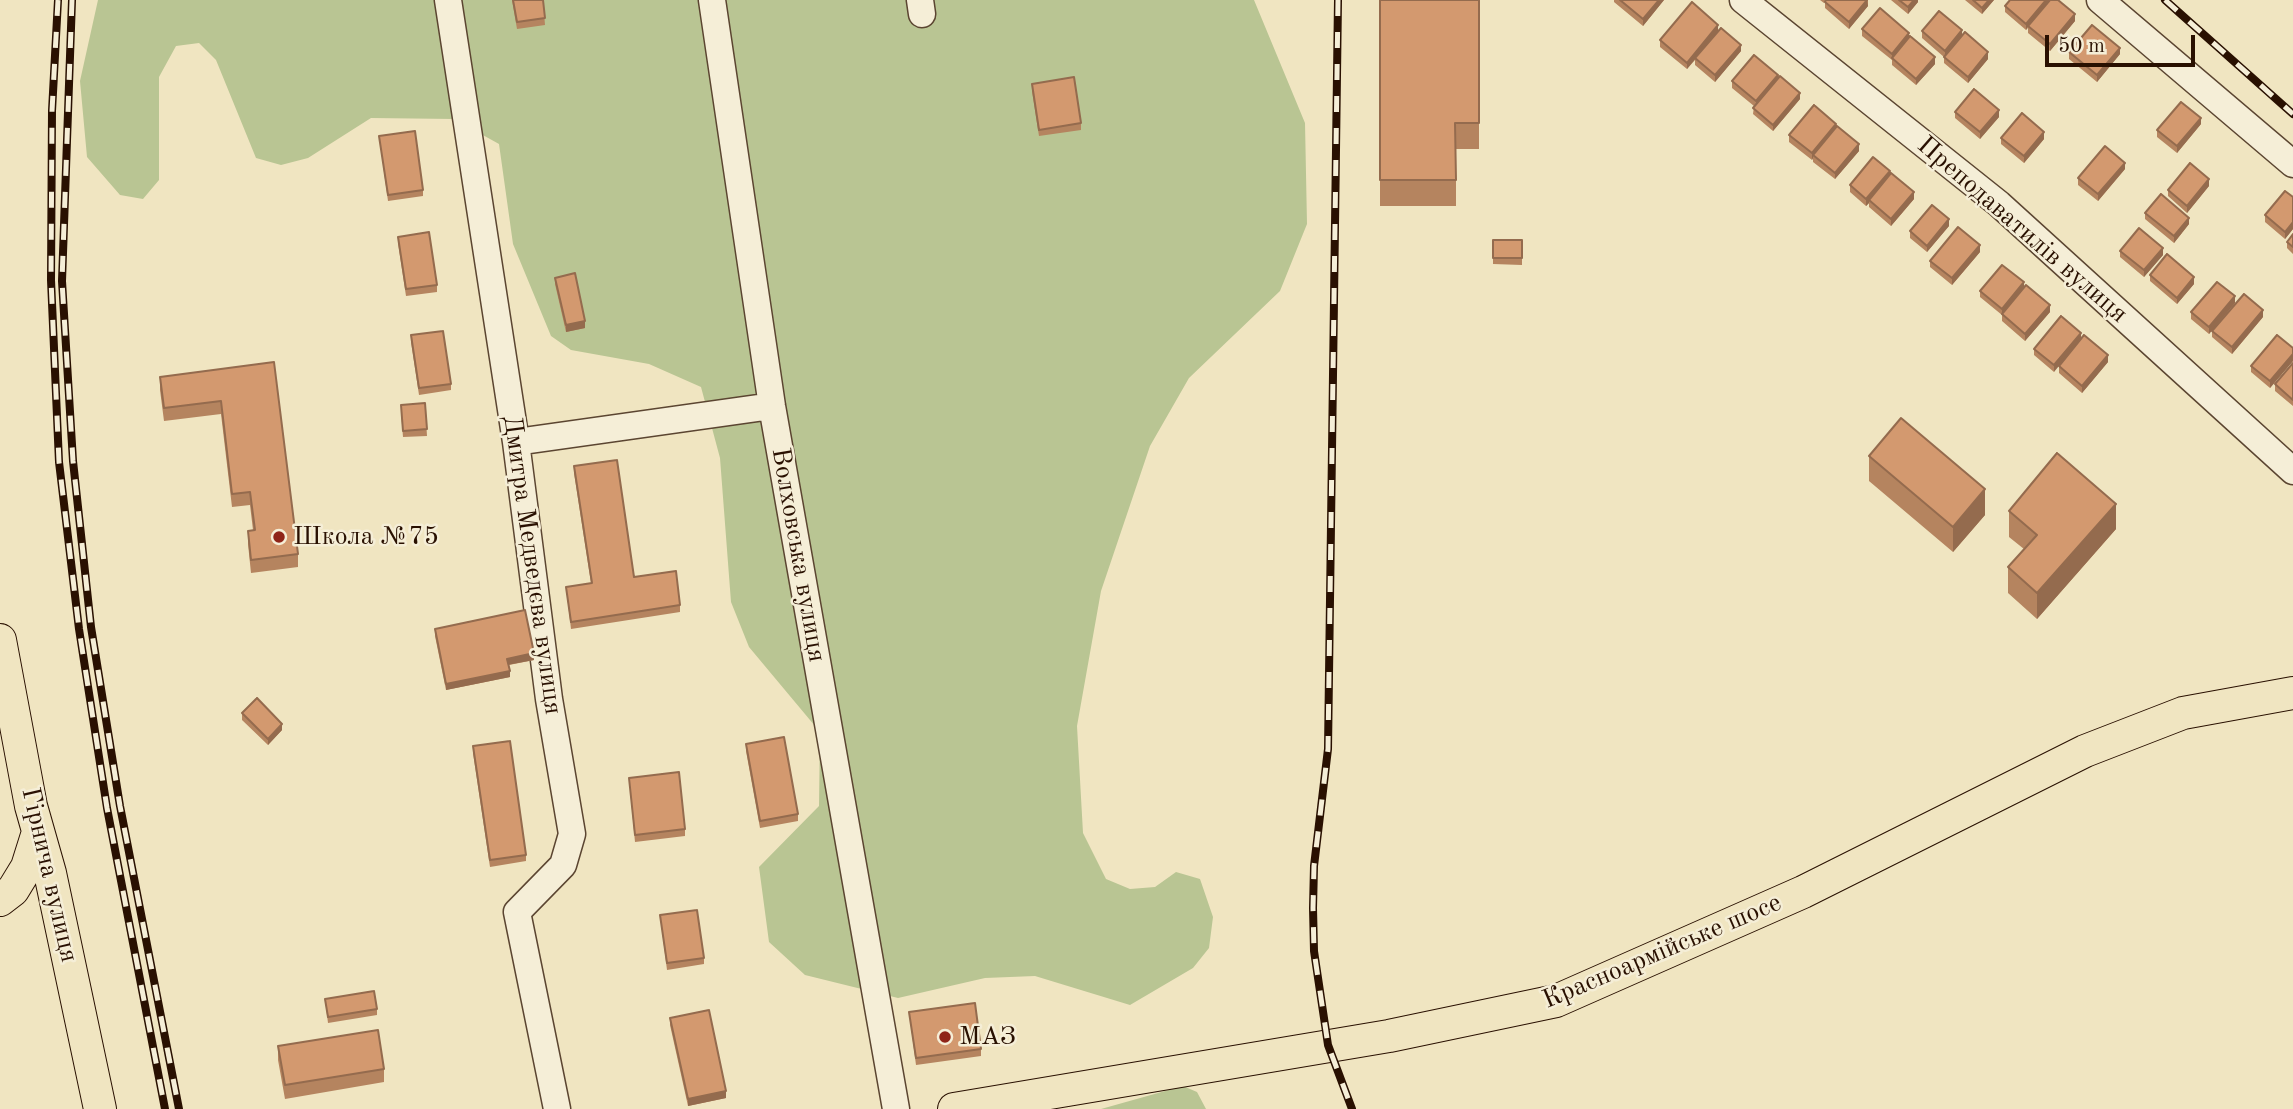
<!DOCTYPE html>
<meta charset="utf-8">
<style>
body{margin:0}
#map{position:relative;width:2293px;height:1109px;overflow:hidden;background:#f0e5c1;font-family:"Old Standard TT",serif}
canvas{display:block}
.scale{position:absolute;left:2045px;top:35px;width:150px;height:32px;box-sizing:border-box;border:4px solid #291001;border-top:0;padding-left:9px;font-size:21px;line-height:24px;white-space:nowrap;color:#291001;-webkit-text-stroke:5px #f5eed7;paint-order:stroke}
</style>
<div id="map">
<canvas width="2293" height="1109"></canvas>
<div class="scale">50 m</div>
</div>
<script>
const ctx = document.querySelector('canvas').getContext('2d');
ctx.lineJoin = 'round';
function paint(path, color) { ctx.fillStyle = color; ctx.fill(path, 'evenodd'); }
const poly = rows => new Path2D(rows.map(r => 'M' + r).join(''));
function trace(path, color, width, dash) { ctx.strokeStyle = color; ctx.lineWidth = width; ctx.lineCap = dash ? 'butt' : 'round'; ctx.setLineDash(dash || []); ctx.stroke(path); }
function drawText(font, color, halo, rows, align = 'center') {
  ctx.font = font + ' "Old Standard TT",serif'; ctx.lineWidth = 5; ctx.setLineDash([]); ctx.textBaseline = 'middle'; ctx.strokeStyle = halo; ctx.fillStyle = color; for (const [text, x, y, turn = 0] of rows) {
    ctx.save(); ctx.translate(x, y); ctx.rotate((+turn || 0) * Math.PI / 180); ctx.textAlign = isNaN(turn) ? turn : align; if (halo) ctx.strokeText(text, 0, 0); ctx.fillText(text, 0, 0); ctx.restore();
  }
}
paint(poly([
 [98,0,1254,0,1305,123,1307,224,1280,291,1189,378,1150,446,1101,591,1077,726,1083,833,1106,879,1130,889,1155,887,1176,872,1200,879,1213,917,1209,948,1193,968,1130,1005,1035,976,985,978,898,998,805,975,769,942,759,867,819,806,820,732,749,647,731,602,720,458,701,387,649,364,571,350,551,336,513,244,499,144,454,119,371,118,308,158,281,165,256,158,216,60,199,43,176,46,159,77,159,180,143,199,120,195,87,157,80,81],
 [1183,1086,1197,1092,1206,1109,1101,1109]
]), '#b9c593');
const minor = poly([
 [448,0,516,442,549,699,572,834,563,865,517,912,557,1109],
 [712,0,772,406,896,1109],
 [920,0,922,14],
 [1743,0,1999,204,2293,471],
 [2100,0,2293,164],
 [516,442,772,406]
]);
const major = poly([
 [0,640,31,806,50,873,100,1109],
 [0,900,13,890,27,867,38,832],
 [954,1109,1389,1036,1556,1001,1803,892,2085,751,2183,713,2293,693]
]);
trace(minor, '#5b4531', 29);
trace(major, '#291001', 34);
trace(minor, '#f5eed7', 26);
trace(major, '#f0e5c1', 32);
const rail = poly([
 [58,0,52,111,51,280,59,462,79,629,107,808,165,1109],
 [72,0,62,281,73,461,91,627,120,806,179,1109],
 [1338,0,1328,749,1314,866,1313,908,1314,951,1328,1045,1352,1109],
 [2165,0,2293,114]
]);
trace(rail, '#291001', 8);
trace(rail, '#f5eed7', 5, [16]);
paint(poly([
 [512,0,543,0,545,25,517,29],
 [1380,0,1479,0,1479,149,1456,149,1456,206,1380,206],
 [1614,0,1664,0,1643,26,1614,2],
 [1820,0,1868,0,1868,6,1849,29,1825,8,1825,2,1824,3],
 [1891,0,1918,0,1918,2,1908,14],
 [1965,0,1994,0,1982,14],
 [2005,6,2075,21,2050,51,2028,33,2028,28,2026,30,2005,12],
 [1862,29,1909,37,1935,64,1916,85,1892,65,1892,60,1862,36],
 [1718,30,1741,51,1715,82,1695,65,1695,60,1687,69,1660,47,1660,40],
 [1922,31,1962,35,1988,59,1968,83,1944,63,1944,57,1922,38],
 [2069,52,2120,54,2097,82,2069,59],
 [1778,78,1800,99,1773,131,1753,114,1754,106,1732,88,1732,81],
 [1032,84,1081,123,1081,130,1039,136,1032,91],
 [1955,112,1999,117,1980,139,1955,118],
 [2201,124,2177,153,2157,137,2157,130],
 [1836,128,1859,151,1835,179,1813,162,1813,158,1812,160,1789,142,1789,135],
 [379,136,423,190,423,196,388,201],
 [2001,138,2044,139,2024,163,2001,144],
 [2125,169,2098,201,2078,185,2078,178],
 [1890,175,1914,199,1891,226,1869,207,1869,203,1866,206,1850,192,1850,185],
 [2209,186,2187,213,2168,196,2168,190],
 [2293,197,2293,229,2285,239,2265,222,2265,215],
 [2145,213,2189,224,2174,243,2145,219],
 [1949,226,1927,252,1910,238,1910,231],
 [2293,234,2293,254,2287,248,2287,242],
 [398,237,437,285,437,292,406,296,398,243],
 [1493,240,1522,240,1522,265,1493,264],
 [2120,251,2163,255,2144,277,2120,257],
 [1980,252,1952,285,1930,267,1930,261],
 [2150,275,2194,284,2177,304,2150,281],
 [555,278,585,328,566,332,555,284],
 [2024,288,2050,312,2025,341,2002,321,2002,315,1980,297,1980,291],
 [2235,303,2209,334,2191,319,2191,312],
 [2061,316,2054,372,2034,355,2034,349],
 [2263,317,2232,354,2212,337,2212,331],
 [411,335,451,384,451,390,419,395,411,342],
 [2293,348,2293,361,2270,388,2251,372,2251,366],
 [274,362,298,554,298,567,251,573,248,544,248,531,253,530,250,505,232,507,221,414,164,421,160,390,160,377],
 [2108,362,2082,393,2059,373,2059,366],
 [2293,363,2293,406,2275,391,2275,384],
 [425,403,427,436,403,437,401,412],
 [1869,456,1985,515,1953,552,1869,481],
 [574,466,634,577,680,605,680,612,571,629,566,587,591,583,574,473],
 [2009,511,2116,529,2037,619,2008,593,2008,567,2024,549,2009,537],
 [435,629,534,660,509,665,510,677,446,690,435,636],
 [242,713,282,730,268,745,242,720],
 [746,744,798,814,798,821,760,828,746,751],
 [473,746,526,855,526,861,490,867,473,753],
 [629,778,685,829,685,836,635,842],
 [660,915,704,958,704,964,667,970],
 [325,999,377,1009,377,1015,328,1023],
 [909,1012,981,1049,981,1056,916,1065],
 [670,1018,726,1098,688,1106,670,1025],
 [278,1046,384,1069,384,1082,285,1099,278,1060]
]), '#b5845f');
paint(poly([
 [1659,0,1664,0,1643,26,1643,19],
 [1867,0,1868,6,1849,29,1849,22],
 [1914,0,1918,0,1918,2,1908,14,1908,7],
 [1989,0,1994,0,1982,14,1982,8],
 [2046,0,2050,0,2028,26,2026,30,2026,24],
 [2075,14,2075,21,2050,51,2050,44],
 [1718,25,1718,31,1687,69,1687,63],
 [1962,30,1962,37,1945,57,1945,51],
 [1909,33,1909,39,1892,58,1892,54],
 [1741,45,1741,51,1715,82,1715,75],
 [2120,48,2120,54,2097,82,2097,75],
 [1988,52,1988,59,1968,83,1968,77],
 [1935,57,1935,64,1916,85,1916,79],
 [1778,75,1778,82,1756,108,1756,101],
 [1800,93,1800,99,1773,131,1773,125],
 [1999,110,1999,117,1980,139,1980,132],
 [2201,118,2201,124,2177,153,2177,146],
 [1836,124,1836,131,1813,155,1813,158,1812,160,1812,153],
 [2044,132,2044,139,2024,163,2024,156],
 [1859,144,1859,151,1835,179,1835,173],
 [2125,163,2125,169,2098,201,2098,194],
 [1890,171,1890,178,1869,200,1869,203,1866,206,1866,199],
 [2209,179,2209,186,2187,213,2187,206],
 [1914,192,1914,199,1891,226,1891,219],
 [2189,218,2189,224,2174,243,2174,236],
 [1949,219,1949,226,1927,252,1927,246],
 [2293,222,2293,229,2285,239,2285,232],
 [1980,245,1980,252,1952,285,1952,278],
 [2163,248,2163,255,2144,277,2144,270],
 [2194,277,2194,284,2177,304,2177,298],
 [2024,282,2024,289,2002,315,2002,309],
 [2235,296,2235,303,2209,334,2209,327],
 [2050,305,2050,312,2025,341,2025,334],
 [2263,310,2263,317,2232,354,2232,347],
 [585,321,585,328,566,332,566,325],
 [2081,333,2081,339,2054,372,2054,365],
 [2293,354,2293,361,2270,388,2270,381],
 [2108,355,2108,362,2082,393,2082,386],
 [1985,489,1985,515,1953,552,1953,527],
 [2116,504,2116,529,2037,619,2037,593],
 [534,653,534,660,507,665,507,659],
 [510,671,510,677,446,690,446,684],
 [282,724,282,730,268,745,268,739],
 [726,1091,726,1098,688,1106,688,1099]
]), '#946b4e');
const building = poly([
 [513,0,543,0,545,18,517,22,513,0],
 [1380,0,1479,0,1479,123,1455,123,1456,180,1380,180,1380,0],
 [1620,0,1659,0,1643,19,1620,0],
 [1826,0,1867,0,1849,22,1825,2,1826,0],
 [1899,0,1914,0,1908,7,1899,0],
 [1973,0,1989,0,1982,8,1973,0],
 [2010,0,2046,0,2026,24,2005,6,2010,0],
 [2050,0,2058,0,2075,14,2050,44,2028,26,2050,0],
 [1692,2,1718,25,1687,63,1660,40,1692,2],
 [1880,8,1909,33,1892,54,1862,29,1880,8],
 [1939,11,1962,30,1945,51,1922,31,1939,11],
 [2092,25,2120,48,2097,75,2069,52,2092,25],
 [1721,28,1741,45,1715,75,1695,58,1721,28],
 [1965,32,1988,52,1968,77,1944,57,1965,32],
 [1910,36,1935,57,1916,79,1892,58,1910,36],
 [1754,55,1778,75,1756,101,1732,81,1754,55],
 [1780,76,1800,93,1773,125,1753,108,1780,76],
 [1074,77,1081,123,1039,130,1032,84,1074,77],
 [1974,89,1999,110,1980,132,1955,112,1974,89],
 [2181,102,2201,118,2177,146,2157,130,2181,102],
 [1814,105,1836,124,1812,153,1789,135,1814,105],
 [2022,113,2044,132,2024,156,2001,138,2022,113],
 [1837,126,1859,144,1835,173,1813,155,1837,126],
 [415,131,423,190,388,195,379,136,415,131],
 [2105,146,2125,163,2098,194,2078,178,2105,146],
 [1873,157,1890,171,1866,199,1850,185,1873,157],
 [2190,163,2209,179,2187,206,2168,190,2190,163],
 [1891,173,1914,192,1891,219,1869,200,1891,173],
 [2285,191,2293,197,2293,222,2285,232,2265,215,2285,191],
 [2161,194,2189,218,2174,236,2145,213,2161,194],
 [1932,205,1949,219,1927,246,1910,231,1932,205],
 [1958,227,1980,245,1952,278,1930,261,1958,227],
 [2139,228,2163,248,2144,270,2120,251,2139,228],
 [429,232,437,285,406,289,398,237,429,232],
 [2293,234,2293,247,2287,242,2293,234],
 [1493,240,1522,240,1522,258,1493,258,1493,240],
 [2167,254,2194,277,2177,298,2150,275,2167,254],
 [2002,265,2024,282,2002,309,1980,291,2002,265],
 [575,273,585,321,566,325,555,278,575,273],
 [2217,282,2235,296,2209,327,2191,312,2217,282],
 [2026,285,2050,305,2025,334,2002,314,2026,285],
 [2244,294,2263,310,2232,347,2212,331,2244,294],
 [2061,316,2081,333,2054,365,2034,349,2061,316],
 [443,331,451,384,419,388,411,335,443,331],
 [2084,335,2108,355,2082,386,2059,366,2084,335],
 [2277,335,2293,348,2293,354,2270,381,2251,366,2277,335],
 [274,362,298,554,251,560,248,531,255,530,250,492,232,494,221,401,164,408,160,377,274,362],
 [2293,363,2293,400,2275,384,2293,363],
 [425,403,427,429,403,431,401,405,425,403],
 [1901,418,1985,489,1953,527,1869,456,1901,418],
 [2057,453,2116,504,2037,593,2008,567,2037,535,2009,511,2057,453],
 [617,460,634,577,676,571,680,605,571,622,566,587,592,583,574,466,617,460],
 [525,610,534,653,507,659,510,671,446,684,435,629,525,610],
 [257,698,282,724,268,739,242,713,257,698],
 [784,737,798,814,760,821,746,744,784,737],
 [510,741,526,855,490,860,473,746,510,741],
 [679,772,685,829,635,835,629,778,679,772],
 [697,910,704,958,667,963,660,915,697,910],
 [374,991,377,1009,328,1017,325,999,374,991],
 [975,1003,981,1049,916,1058,909,1012,975,1003],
 [709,1010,726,1091,688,1099,670,1018,709,1010],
 [378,1030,384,1069,285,1085,278,1046,378,1030]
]);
paint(building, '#d3996f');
trace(building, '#946b4e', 2);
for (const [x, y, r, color] of [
 [279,537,7,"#8f2418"],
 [945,1037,7,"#8f2418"]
]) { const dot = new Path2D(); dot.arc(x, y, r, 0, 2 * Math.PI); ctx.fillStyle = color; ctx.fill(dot); trace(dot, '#f5eed7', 2.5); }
drawText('26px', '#291001', '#f5eed7', [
 ["Преподаватилів вулиця",2022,230,41],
 ["Волховська вулиця",798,555,80],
 ["Дмитра Медведєва вулиця",532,565,82],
 ["Гірнича вулиця",49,875,77],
 ["Красноармійське шосе",1662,952,-23]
]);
drawText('26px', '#291001', '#f5eed7', [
 ["Школа №75",293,537],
 ["МАЗ",959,1037]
], 'left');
</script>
